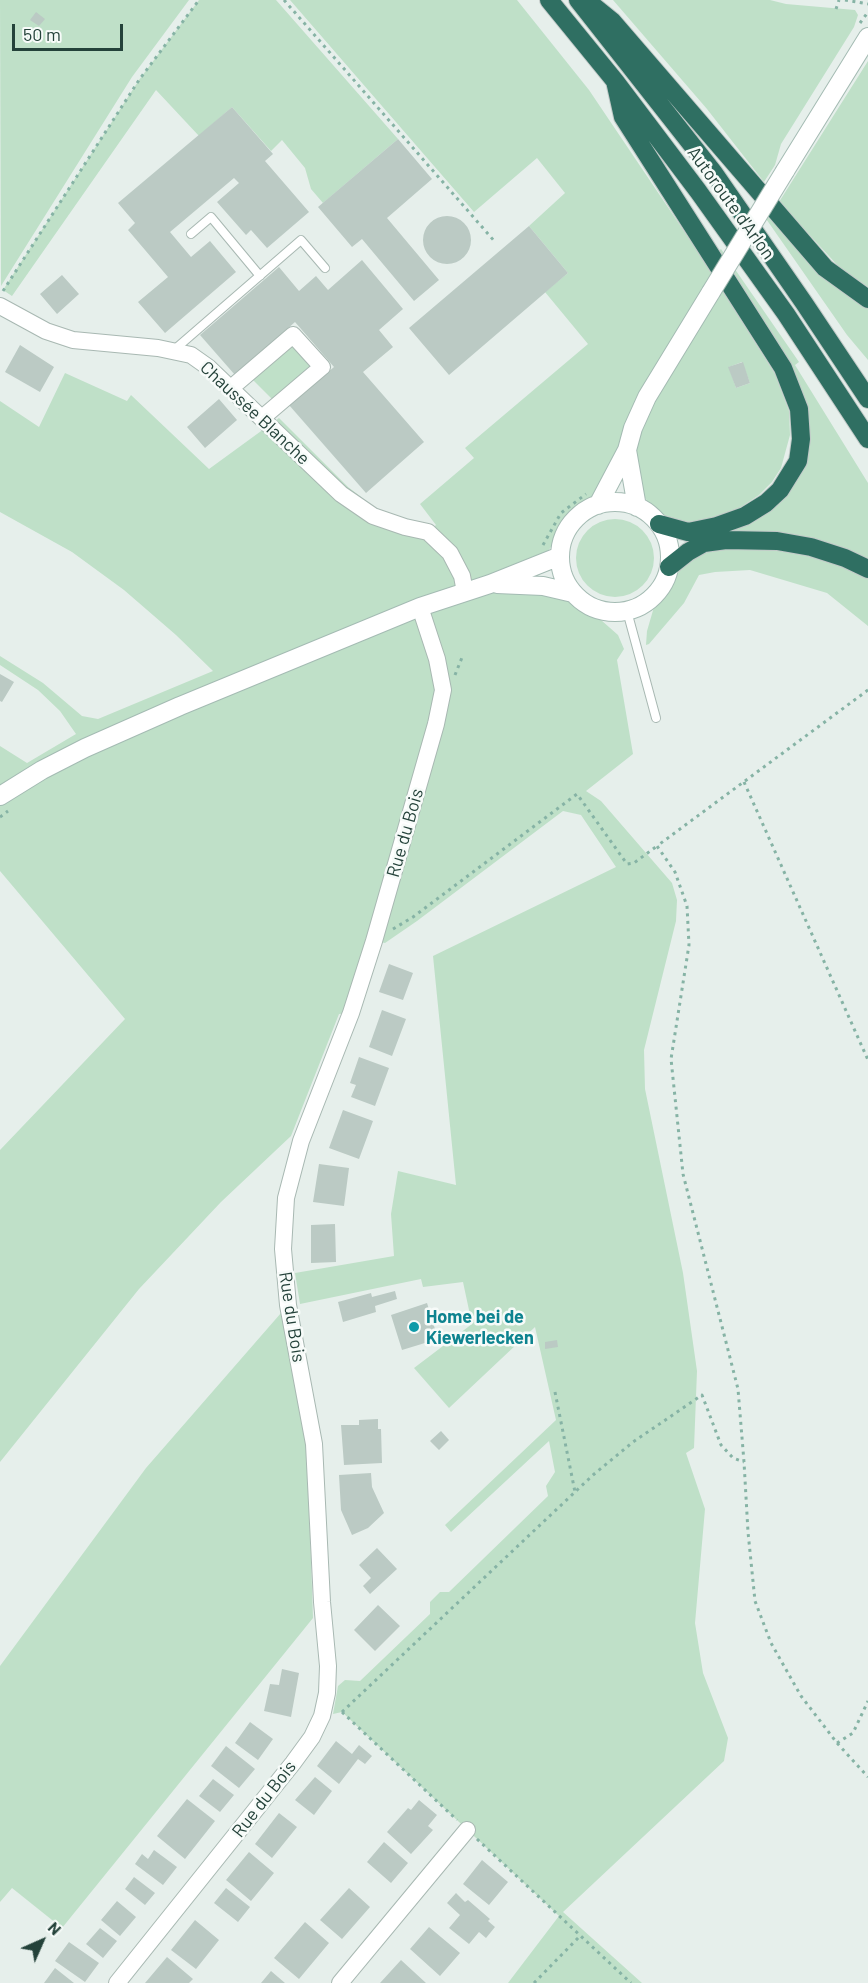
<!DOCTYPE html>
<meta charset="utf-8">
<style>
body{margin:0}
#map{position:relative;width:868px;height:1983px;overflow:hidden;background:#e6efeb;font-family:Barlow,sans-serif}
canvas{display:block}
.north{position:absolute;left:12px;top:1911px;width:60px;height:60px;-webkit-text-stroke:4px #f7fbf9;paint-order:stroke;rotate:45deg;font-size:16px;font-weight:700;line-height:24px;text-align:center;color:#24423a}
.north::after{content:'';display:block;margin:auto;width:21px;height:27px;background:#24423a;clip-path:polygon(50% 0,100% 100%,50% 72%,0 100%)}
.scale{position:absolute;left:12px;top:24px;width:111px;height:27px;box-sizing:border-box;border:3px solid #24423a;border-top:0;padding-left:8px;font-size:18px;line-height:21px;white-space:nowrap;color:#24423a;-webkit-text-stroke:4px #f7fbf9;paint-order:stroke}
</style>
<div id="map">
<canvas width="868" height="1983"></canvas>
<div class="north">N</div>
<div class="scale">50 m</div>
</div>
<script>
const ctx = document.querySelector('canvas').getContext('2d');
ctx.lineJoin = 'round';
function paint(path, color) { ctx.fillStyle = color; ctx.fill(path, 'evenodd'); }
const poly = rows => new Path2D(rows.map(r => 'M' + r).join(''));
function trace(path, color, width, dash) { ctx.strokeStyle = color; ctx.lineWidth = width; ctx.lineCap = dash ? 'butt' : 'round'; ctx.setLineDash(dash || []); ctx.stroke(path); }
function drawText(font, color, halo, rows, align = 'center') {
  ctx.font = font + ' Barlow,sans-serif'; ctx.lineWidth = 5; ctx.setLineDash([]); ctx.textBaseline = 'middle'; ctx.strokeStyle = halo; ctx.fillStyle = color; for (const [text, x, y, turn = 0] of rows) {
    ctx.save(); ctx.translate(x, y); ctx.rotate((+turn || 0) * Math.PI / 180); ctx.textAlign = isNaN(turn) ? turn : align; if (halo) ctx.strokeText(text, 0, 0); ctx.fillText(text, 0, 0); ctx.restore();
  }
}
paint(poly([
 [0,0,189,0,132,77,1,286],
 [199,0,276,0,398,139,323,203,311,189,305,168,282,140,271,151,232,107,199,136,156,90,12,296,3,290,139,80],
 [290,0,517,0,589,90,692,243,775,374,789,411,790,435,781,468,772,482,759,495,741,507,716,517,686,525,666,519,651,507,642,493,628,451,599,491,571,512,560,527,553,544,539,564,491,583,566,597,582,612,601,620,618,635,624,649,617,660,633,754,586,791,601,801,672,883,677,900,676,921,644,1050,645,1089,683,1273,697,1371,694,1448,686,1453,705,1509,695,1623,703,1673,728,1738,724,1761,563,1912,642,1983,508,1983,559,1916,342,1712,333,1714,338,1686,345,1680,360,1681,430,1614,430,1602,440,1592,449,1592,548,1496,546,1486,555,1472,549,1441,451,1532,445,1525,556,1420,535,1327,449,1408,414,1368,472,1324,463,1282,423,1287,421,1279,300,1304,295,1273,394,1256,391,1214,398,1171,456,1185,433,956,616,867,581,815,563,811,417,921,385,943,374,941,351,1013,339,1014,291,1136,221,1202,139,1289,0,1462,0,1150,125,1019,0,871,0,746,27,763,76,734,60,711,38,690,0,665,0,656,43,683,82,716,98,719,213,671,176,635,124,590,72,552,0,512,0,401,39,427,65,373,127,401,131,395,209,469,279,418,348,487,378,510,428,532,436,525,420,504,474,458,465,448,588,344,545,292,568,273,529,226,565,193,537,158,474,212],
 [742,362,750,383,736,388,729,367],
 [613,0,770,0,786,4,855,10,858,15,854,27,781,144,775,165,764,182,707,109],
 [868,61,868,287,840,268,779,202],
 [755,203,868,307,868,360,847,335],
 [721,249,799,362,795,365,868,483,868,562,717,533,751,523,808,441,717,252],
 [293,335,322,367,278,405,247,374],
 '576 558a39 39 0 1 1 78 0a39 39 0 1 1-78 0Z',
 [724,547,775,550,808,556,840,565,868,578,868,626,827,593,750,570,715,572,699,575,684,603,649,644,646,645,647,631,654,607,671,586,680,569,702,552],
 [281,1313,307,1444,313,1618,62,1928,12,1888,0,1902,0,1666,146,1468]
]), '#bfe0c8');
paint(poly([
 [36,12,45,19,39,26,30,20],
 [232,107,273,154,265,161,309,212,267,248,251,230,246,235,217,202,239,183,234,178,170,232,191,257,210,241,236,272,165,333,138,302,168,277,128,230,135,223,118,203],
 [398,139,432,179,387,218,439,280,414,301,362,239,352,247,318,207],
 '423 240a24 24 0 1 1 48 0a24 24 0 1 1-48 0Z',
 [529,226,568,273,449,375,409,328],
 [362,260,403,309,379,330,393,347,363,372,424,442,366,493,289,405,334,367,295,322,235,375,200,335,279,267,299,291,316,276,328,290],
 [62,275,79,294,57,314,40,294],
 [20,345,54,367,40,392,5,372],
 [743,362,750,383,736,388,728,367],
 [219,399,237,420,205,448,187,427],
 [0,674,14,682,2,702,0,701],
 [389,964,413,973,403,1000,379,992],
 [382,1010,406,1019,392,1056,369,1047],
 [359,1057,389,1068,375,1106,351,1097,356,1085,350,1083],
 [343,1110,373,1121,359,1159,329,1148],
 [319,1164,349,1168,344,1206,313,1202],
 [335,1224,336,1262,311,1263,311,1225],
 [395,1291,397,1299,375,1306,376,1312,343,1322,338,1302,371,1293,372,1297],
 [427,1303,438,1339,402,1350,391,1315],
 [557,1340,558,1347,545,1349,545,1342],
 [378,1419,378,1429,381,1429,382,1463,344,1465,341,1425,359,1425,359,1420],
 [441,1431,449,1440,439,1450,430,1441],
 [371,1473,372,1487,384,1513,368,1528,352,1535,341,1510,339,1475],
 [377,1548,397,1569,370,1594,363,1586,371,1578,359,1565],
 [378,1605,400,1626,375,1651,354,1630],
 [282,1669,299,1673,291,1717,264,1711,270,1684,279,1685],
 [250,1722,273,1739,258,1760,235,1743],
 [336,1741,352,1754,359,1745,372,1756,365,1764,358,1759,339,1784,317,1766],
 [226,1746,255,1769,239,1788,211,1766],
 [315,1777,332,1791,314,1815,295,1800],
 [213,1779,234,1795,220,1812,199,1796],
 [187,1799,215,1821,185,1859,157,1836],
 [419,1800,437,1815,428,1826,433,1830,411,1854,387,1832,408,1808,411,1810],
 [279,1813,297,1827,272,1858,255,1844],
 [384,1842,408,1863,391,1883,367,1862],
 [154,1850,177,1867,163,1885,135,1864,142,1854,148,1859],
 [249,1852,274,1873,251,1901,226,1880],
 [482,1860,508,1882,489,1905,463,1884],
 [134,1877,155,1893,145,1905,125,1889],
 [226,1888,250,1907,238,1922,214,1903],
 [349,1888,370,1907,342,1939,320,1920],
 [456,1893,465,1902,468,1900,490,1919,488,1921,495,1927,486,1938,479,1932,469,1944,449,1928,460,1915,447,1903],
 [117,1901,136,1917,120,1936,101,1920],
 [195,1920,219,1940,196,1969,171,1950],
 [305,1922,329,1943,299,1979,274,1958],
 [429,1927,460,1953,440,1976,410,1949],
 [100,1928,117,1941,103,1958,86,1944],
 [69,1942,99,1963,85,1982,55,1961],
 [167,1957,193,1979,189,1983,145,1983],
 [401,1960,426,1983,380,1983],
 [55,1968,74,1983,44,1983],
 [271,1971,285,1983,261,1983]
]), '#bbcac4');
const lane = poly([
 [191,234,211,217,260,276],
 [174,350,301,240,325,268],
 [627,611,656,718]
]);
const street = poly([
 [0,306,46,331,73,340,158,348,191,355,208,367,341,494,373,516,405,527,428,532,450,553,462,576,465,592],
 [231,388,293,335,322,367,262,418],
 [117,1983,293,1763,312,1737,322,1716,327,1693,328,1666,322,1602,314,1444,288,1305,283,1249,286,1198,301,1141,351,1013,374,941,436,724,443,690,437,659,420,607],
 [340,1983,467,1830]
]);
const secondary = poly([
 [785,171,868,37],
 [627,450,637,507],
 '560 557a55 55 0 1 1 110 0a55 55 0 1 1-110 0Z',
 [598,505,627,450,633,428,647,397,711,292],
 [497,584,543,586,573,593],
 [0,796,42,770,85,748,180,706,420,607,490,584,560,556]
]);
const highway = poly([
 [549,0,615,81,698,191,786,314,868,439],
 [578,0,714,173,804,303,868,399],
 [591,4,612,21,825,268,868,299],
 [615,81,623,117,783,368,799,409,801,439,798,461,780,490,766,503,745,516,717,526,688,532,659,524],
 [669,567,688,552,704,543,726,540,777,541,811,547,845,558,868,569]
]);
trace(lane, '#a8b8b2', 10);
trace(street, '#a8b8b2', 18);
trace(secondary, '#a4bbb3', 20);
trace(highway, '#c2cac8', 20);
trace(poly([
 [284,0,496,243],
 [845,0,868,4],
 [836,9,839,0],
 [860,23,868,12],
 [3,291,139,80,199,0],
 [543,545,561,513,586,494],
 [455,675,463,655],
 [868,690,657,846,675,872,687,906,689,945,671,1059,683,1174,738,1389,744,1462,748,1532,755,1601,771,1643,801,1696,837,1743,868,1777],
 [744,782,868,1060],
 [0,817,8,811],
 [393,929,413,917,577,794,627,864,634,863,657,846],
 [555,1392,575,1492],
 [342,1712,593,1475,633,1442,702,1395,721,1445,733,1458,744,1462],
 [342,1712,457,1820],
 [837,1743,853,1733,868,1701],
 [477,1839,631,1983],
 [534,1983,580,1936]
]), '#86b3a5', 3, [3, 4.5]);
trace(lane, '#fff', 8);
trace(street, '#fff', 16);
trace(secondary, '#fff', 18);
trace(highway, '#2f6f62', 18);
const secondaryBridge = poly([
 [711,292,785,171]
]);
trace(secondaryBridge, '#a4bbb3', 20, []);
trace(secondaryBridge, '#fff', 18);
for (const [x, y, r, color] of [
 [414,1327,6,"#0f9aa8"]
]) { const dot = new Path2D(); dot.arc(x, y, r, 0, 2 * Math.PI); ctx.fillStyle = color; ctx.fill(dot); trace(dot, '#f7fbf9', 2); }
drawText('18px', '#24423a', '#f7fbf9', [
 ["Autoroute d'Arlon",731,203,54],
 ["Chaussée Blanche",255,413,43],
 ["Rue du Bois",405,833,-74],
 ["Rue du Bois",292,1317,81],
 ["Rue du Bois",264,1799,-52]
]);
drawText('bold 18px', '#0d838f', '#f7fbf9', [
 ["Home bei de",426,1317],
 ["Kiewerlecken",426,1338]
], 'left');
</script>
